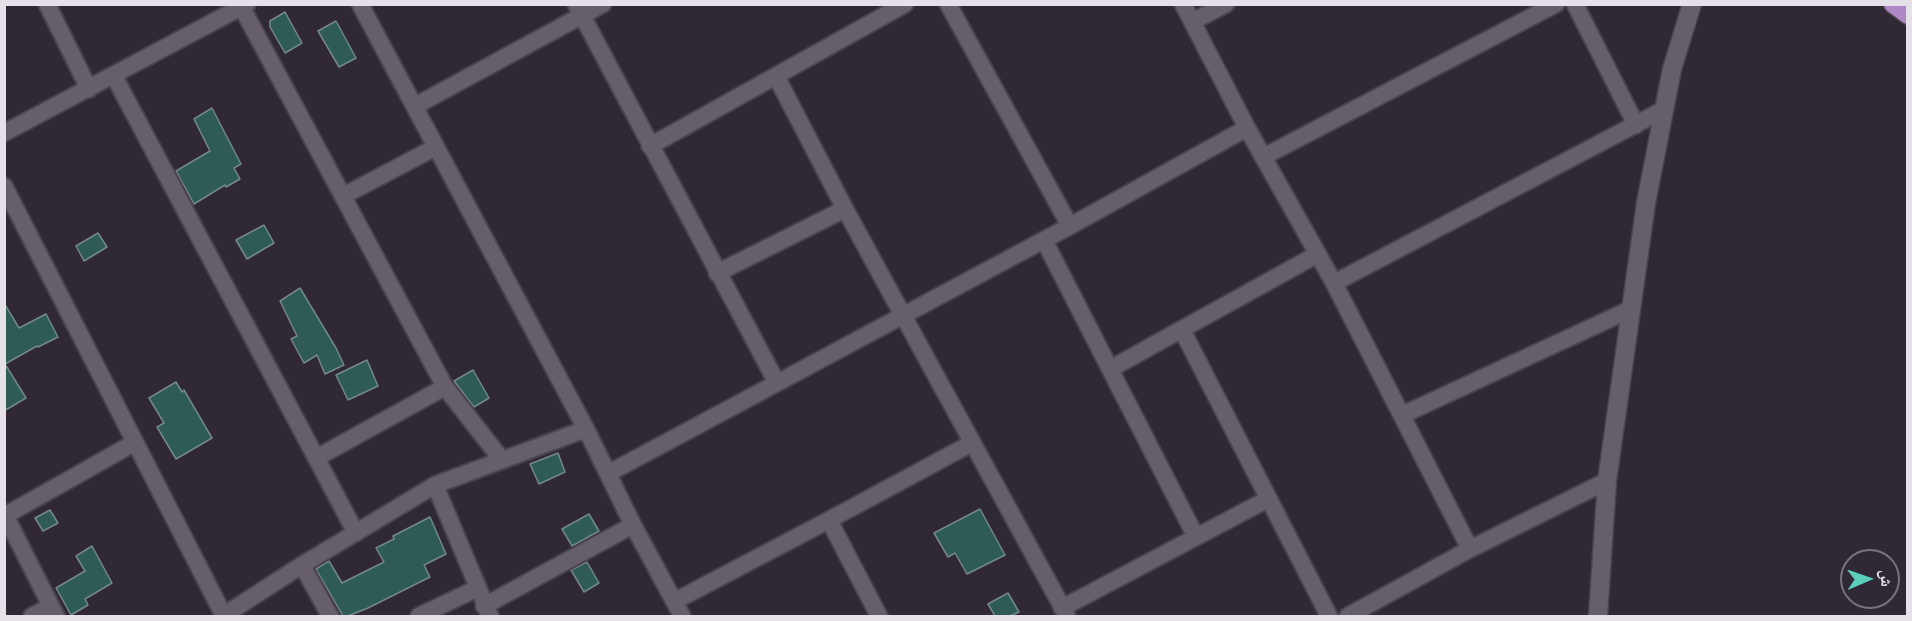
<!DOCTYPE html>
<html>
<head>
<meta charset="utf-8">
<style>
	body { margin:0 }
	#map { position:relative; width:1912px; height:621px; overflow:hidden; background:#302835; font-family:"Roboto Condensed","Noto Naskh Arabic",sans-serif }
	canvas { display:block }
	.frame { position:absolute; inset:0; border:6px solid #e6e1e9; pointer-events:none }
	.north { position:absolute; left:1840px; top:549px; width:60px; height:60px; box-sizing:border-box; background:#302835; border:2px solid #79727d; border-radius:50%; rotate:88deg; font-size:16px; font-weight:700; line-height:24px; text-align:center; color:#e6e1e9 }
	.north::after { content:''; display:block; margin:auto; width:21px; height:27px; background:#5bcebc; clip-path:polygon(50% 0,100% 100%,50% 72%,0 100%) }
</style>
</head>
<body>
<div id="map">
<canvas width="1912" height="621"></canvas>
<div class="frame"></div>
<div class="north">ش</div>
</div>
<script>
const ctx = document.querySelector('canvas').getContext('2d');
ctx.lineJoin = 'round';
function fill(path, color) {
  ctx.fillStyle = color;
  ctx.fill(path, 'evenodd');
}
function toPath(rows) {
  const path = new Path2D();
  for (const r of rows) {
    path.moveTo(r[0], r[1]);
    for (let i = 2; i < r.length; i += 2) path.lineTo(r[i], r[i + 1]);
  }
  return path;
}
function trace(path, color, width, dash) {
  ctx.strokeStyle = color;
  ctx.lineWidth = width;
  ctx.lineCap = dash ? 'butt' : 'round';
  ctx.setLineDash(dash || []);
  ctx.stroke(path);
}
const building = toPath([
	[285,12,302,43,285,53,270,27,270,21,285,12],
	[336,21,356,58,339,67,318,31,336,21],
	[212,108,241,164,234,168,240,179,226,187,225,185,194,204,176,171,210,151,194,119,212,108],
	[264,225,274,243,247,259,236,240,264,225],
	[98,233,107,247,84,261,76,246,98,233],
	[300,288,336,348,344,365,325,374,317,355,304,363,291,339,297,336,280,301,300,288],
	[4,303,19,328,46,314,58,337,38,347,37,346,5,364,26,398,4,411,4,303],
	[367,360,378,386,348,400,336,375,367,360],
	[473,370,489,398,474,407,454,381,473,370],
	[176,382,182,392,184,390,212,438,176,459,157,427,164,423,149,398,176,382],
	[558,453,565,472,539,484,530,464,558,453],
	[980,509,1005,555,967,574,955,553,948,557,934,533,980,509],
	[50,510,58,523,43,531,35,518,50,510],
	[589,514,599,531,572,546,562,529,589,514],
	[430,517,446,554,424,565,430,577,368,608,348,616,343,616,316,569,329,561,342,583,384,562,376,548,394,539,393,536,430,517],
	[92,546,112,583,85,599,88,605,71,615,56,588,85,571,76,556,92,546],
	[587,562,599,583,584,592,571,570,587,562],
	[1008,593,1019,612,1010,616,995,616,988,604,1008,593]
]);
const street = toPath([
	[47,4,89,89],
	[240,4,445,387,502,460],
	[360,4,586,429,633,525,682,616],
	[576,4,777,383],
	[948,4,1070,226],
	[1183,4,1247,128,1334,283,1470,549],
	[1575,4,1636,125],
	[1192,22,1226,4],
	[114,76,356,533],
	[776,76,845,209,1067,616],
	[415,106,603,4],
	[4,133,247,4],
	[650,146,905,4],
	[1263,157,1556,4],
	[4,186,224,616],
	[343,196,436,147],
	[1044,240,1196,537],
	[717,273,845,209],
	[1334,283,1663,110],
	[1182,330,1329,616],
	[1110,369,1318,254],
	[1402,415,1629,310],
	[316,458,445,387],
	[609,473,1070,226,1247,128],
	[435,485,490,616],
	[4,513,56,616],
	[6,515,134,443],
	[829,520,879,616],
	[302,565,330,616],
	[675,601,829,520,972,443],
	[484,606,633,525],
	[1062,608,1268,499],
	[32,616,51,606],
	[223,616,302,565,435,485,586,429],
	[419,616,478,588],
	[1348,616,1470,549,1607,481]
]);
const secondary = toPath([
	[1598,616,1607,481,1646,203,1672,69,1692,4]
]);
const highway = toPath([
	[1893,4,1908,15]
]);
fill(building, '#2e5b54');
trace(building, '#748985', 1.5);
trace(street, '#49434d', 20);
trace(secondary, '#49434d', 21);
trace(highway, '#49434d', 21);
trace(street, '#675e6c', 16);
trace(secondary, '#675e6c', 18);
trace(highway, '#ae87c5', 18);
</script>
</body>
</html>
